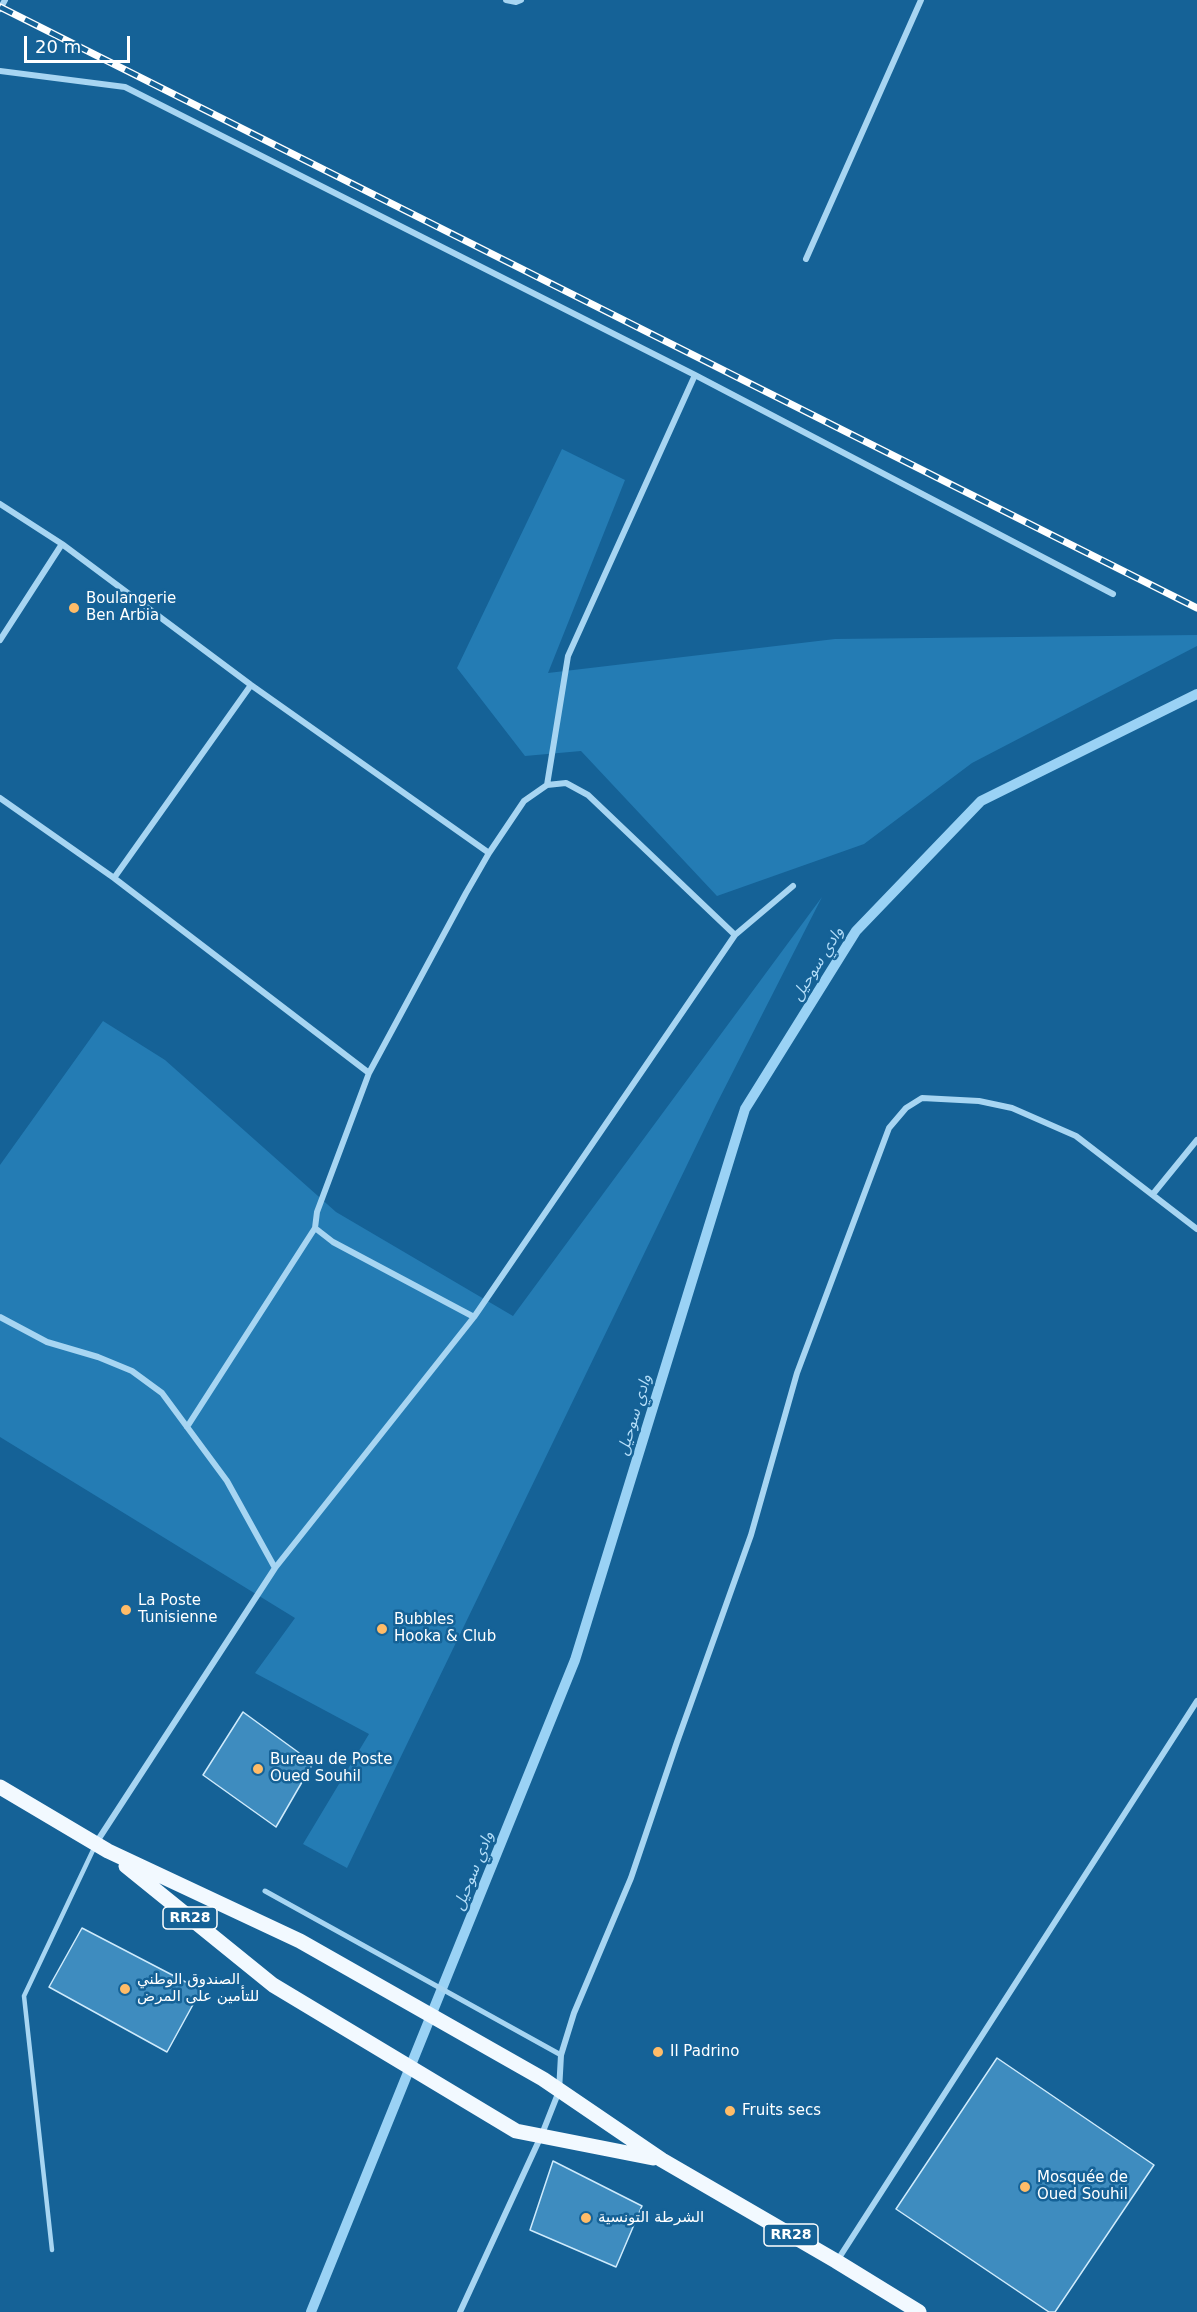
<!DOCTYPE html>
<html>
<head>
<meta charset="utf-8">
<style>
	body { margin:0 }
	#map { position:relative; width:1197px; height:2312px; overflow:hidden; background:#156297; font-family:"DejaVu Sans",sans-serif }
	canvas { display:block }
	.scale { position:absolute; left:24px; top:36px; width:106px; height:27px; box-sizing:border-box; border:3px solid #fff; border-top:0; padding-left:8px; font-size:18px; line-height:21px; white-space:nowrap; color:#fff; -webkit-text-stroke:4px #156297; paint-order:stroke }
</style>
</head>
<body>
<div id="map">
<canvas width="1197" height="2312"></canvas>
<div class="scale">20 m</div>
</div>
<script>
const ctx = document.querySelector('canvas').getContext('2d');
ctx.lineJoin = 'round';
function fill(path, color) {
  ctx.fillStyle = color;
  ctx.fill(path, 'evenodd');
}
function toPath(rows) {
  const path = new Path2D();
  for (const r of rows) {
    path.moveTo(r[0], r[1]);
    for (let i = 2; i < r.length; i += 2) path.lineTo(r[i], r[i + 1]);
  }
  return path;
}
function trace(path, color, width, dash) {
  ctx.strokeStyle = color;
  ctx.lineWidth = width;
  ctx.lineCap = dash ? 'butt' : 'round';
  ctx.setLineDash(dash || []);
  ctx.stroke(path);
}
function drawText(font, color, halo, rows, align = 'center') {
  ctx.font = font + ' "DejaVu Sans","Noto Sans Arabic",sans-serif';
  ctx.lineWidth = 5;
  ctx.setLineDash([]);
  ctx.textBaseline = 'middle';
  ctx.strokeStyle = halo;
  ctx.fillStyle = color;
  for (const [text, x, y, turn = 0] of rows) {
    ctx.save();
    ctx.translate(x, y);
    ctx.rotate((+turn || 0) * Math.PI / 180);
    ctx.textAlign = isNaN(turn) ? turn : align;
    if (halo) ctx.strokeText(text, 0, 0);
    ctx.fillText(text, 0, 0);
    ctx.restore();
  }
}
const green = toPath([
	[562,449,625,480,548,673,835,639,1197,635,1197,646,972,763,864,844,717,896,581,751,525,756,457,668],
	[822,897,716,1105,347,1868,303,1844,369,1734,255,1673,295,1618,0,1437,0,1165,103,1021,165,1060,336,1212,513,1316]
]);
const stream = toPath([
	[311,2312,575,1660,745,1109,856,931,981,801,1197,694]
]);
const building = toPath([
	[243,1712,313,1763,276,1827,203,1775,243,1712],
	[82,1928,201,1990,167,2052,49,1987,82,1928],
	[997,2058,1154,2165,1055,2312,1049,2312,896,2209,997,2058],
	[553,2161,642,2206,616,2267,530,2230,553,2161]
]);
const service = toPath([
	[52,2250,24,1996,95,1846]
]);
const pedestrian = toPath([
	[265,1891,561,2055]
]);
const minor = toPath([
	[506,0,516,2,521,0],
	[0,9,5,0],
	[0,71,125,87,695,375,1113,594],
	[806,259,921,0],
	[0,504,62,544,251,685,489,853],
	[0,640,62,544],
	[547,785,568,656,695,375],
	[0,798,114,878,369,1073],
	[114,878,251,685],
	[1153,1194,1197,1140],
	[0,1317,47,1342,98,1357,132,1371,162,1393,227,1481,275,1568],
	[474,1317,333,1242,315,1228,317,1212,369,1073,466,893,489,853,524,801,547,785,566,783,588,795,735,935],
	[187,1427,315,1228],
	[96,1843,275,1568,474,1317,735,935,793,886],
	[837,2261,1197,1701],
	[460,2312,542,2134,559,2091,561,2055,574,2013,631,1878,677,1742,751,1535,797,1373,889,1128,906,1108,922,1098,979,1101,1012,1108,1076,1136,1197,1229]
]);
const primary = toPath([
	[0,1787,108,1851,300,1941,543,2079,662,2160,836,2261,919,2312],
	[126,1866,273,1985,516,2131,653,2158]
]);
const rail = toPath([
	[0,7,1197,608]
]);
const markers = [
	[74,608,6,"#ffbc68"],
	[126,1610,6,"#ffbc68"],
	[382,1629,6,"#ffbc68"],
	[258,1769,6,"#ffbc68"],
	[125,1989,6,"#ffbc68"],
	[658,2052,6,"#ffbc68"],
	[730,2111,6,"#ffbc68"],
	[1025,2187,6,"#ffbc68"],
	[586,2218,6,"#ffbc68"]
];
const shields = [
	[190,1918,54],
	[791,2235,54]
];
const shieldNames = [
	["RR28",190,1918],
	["RR28",791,2235]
];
const poiNames = [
	["Boulangerie",86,599],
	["Ben Arbia",86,616],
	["La Poste",138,1601],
	["Tunisienne",138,1618],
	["Bubbles",394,1620],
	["Hooka & Club",394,1637],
	["Bureau de Poste",270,1760],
	["Oued Souhil",270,1777],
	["الصندوق الوطني",137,1980],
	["للتأمين على المرض",137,1997],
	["Il Padrino",670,2052],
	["Fruits secs",742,2111],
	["Mosquée de",1037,2178],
	["Oued Souhil",1037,2195],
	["الشرطة التونسية",598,2218]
];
const waterNames = [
	["وادي سوحيل",818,964,-58],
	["وادي سوحيل",635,1415,-73],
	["وادي سوحيل",474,1871,-68]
];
fill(green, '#247cb4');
trace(stream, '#9ad2f5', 10);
fill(building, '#3e8cbf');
trace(building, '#cfebfc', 1.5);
trace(service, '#a7d5f2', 4.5);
trace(pedestrian, '#a7d5f2', 5);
trace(minor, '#a7d5f2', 6);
trace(primary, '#f2f9ff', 15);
trace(rail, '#fff', 7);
trace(rail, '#156297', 4.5, [14]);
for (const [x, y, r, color] of markers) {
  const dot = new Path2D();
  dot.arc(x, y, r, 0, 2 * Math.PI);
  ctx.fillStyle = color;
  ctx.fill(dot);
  trace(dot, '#156297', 2);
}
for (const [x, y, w] of shields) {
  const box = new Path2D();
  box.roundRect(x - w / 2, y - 11, w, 22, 4.5);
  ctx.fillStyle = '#156297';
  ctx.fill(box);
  trace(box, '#fff', 1.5);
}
drawText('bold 14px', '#fff', null, shieldNames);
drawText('15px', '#fff', '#156297', poiNames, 'left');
drawText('italic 16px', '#b4def9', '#156297', waterNames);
</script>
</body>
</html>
